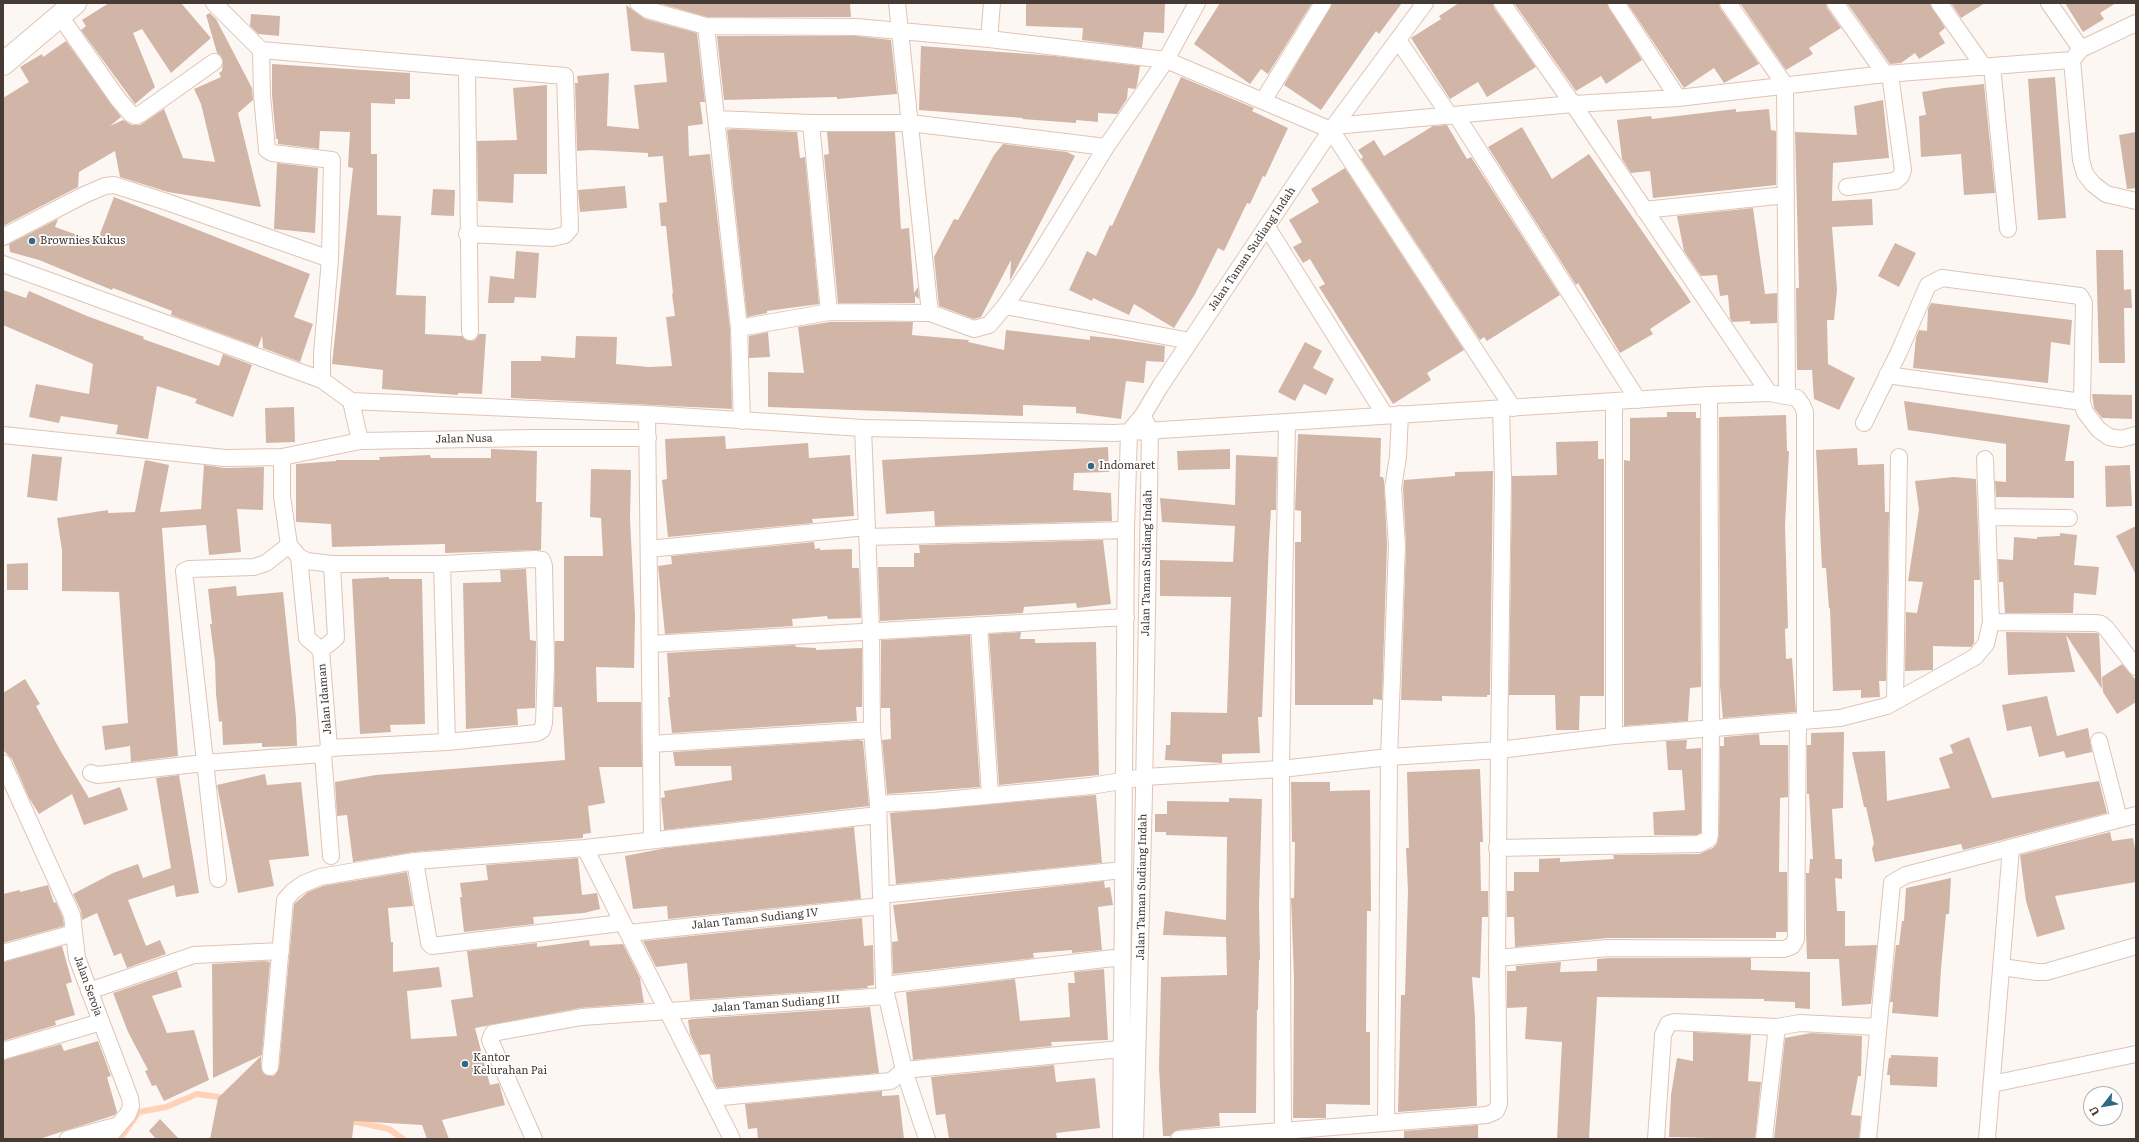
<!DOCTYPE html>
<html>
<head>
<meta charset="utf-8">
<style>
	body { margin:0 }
	#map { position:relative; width:2139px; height:1142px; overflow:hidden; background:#fdf7f4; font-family:Literata,serif }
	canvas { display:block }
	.frame { position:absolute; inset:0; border:4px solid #453a34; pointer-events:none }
	.north { position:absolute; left:2083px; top:1086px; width:40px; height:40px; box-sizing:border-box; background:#fff; border:1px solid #b5b0ae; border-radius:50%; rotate:239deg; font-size:11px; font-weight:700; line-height:16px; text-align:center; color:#453a34 }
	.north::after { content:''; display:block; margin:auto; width:14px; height:18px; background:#316883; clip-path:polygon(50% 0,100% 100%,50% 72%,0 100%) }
</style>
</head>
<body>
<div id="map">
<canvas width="2139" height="1142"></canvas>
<div class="frame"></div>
<div class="north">U</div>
</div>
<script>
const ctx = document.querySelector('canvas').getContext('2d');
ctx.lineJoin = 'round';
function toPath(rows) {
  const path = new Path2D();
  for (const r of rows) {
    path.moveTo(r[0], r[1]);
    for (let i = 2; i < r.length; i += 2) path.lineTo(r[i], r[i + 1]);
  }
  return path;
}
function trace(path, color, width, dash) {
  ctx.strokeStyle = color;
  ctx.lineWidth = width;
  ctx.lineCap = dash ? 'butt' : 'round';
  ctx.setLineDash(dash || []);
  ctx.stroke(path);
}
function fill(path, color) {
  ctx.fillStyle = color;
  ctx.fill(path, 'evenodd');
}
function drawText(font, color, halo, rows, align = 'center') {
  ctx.font = font + ' Literata,serif';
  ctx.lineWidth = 3.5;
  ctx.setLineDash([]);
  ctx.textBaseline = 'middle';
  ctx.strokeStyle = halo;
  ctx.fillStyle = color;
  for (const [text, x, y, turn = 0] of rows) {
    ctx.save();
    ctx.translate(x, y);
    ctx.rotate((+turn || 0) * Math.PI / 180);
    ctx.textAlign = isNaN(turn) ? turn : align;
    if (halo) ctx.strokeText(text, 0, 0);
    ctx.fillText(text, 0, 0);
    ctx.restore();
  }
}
const stream = toPath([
	[347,1120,389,1129,403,1139],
	[120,1139,139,1112,166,1107,197,1094,226,1098]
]);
const building = toPath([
	[109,3,181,3,211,38,171,73,142,29,133,33,155,87,135,104,81,30,86,26,82,20],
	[658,3,850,3,851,17,707,17],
	[1026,3,1165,3,1164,33,1144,32,1142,48,1082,40,1083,28,1026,26],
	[1220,3,1312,3,1268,74,1261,69,1250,84,1194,44],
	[1332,3,1402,3,1379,34,1376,31,1321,110,1284,85],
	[1459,3,1493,3,1494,8,1536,67,1487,97,1478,82,1450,99,1411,38,1441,19,1439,16],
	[1514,3,1607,3,1642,60,1606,84,1601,76,1576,91],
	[1627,3,1719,3,1720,8,1759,64,1724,83,1714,68,1684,88],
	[1740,3,1826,3,1827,8,1841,28,1809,48,1813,54,1786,70],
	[1847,3,1930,3,1945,28,1939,33,1945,43,1919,59,1915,53,1901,63,1890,64],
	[1951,3,1985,3,1961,18],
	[2065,3,2116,3,2100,13,2104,19,2083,32],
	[626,5,645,19,697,33,705,102,700,102,703,124,688,126,689,156,710,154,730,329,732,409,511,398,511,361,541,361,541,356,575,358,576,336,617,337,616,364,649,367,672,366,666,317,675,316,672,294,673,294,666,226,661,226,659,203,667,202,663,156,648,157,648,153,592,150,577,151,575,83,578,83,577,76,609,73,607,126,639,129,634,85,667,82,664,53,631,51],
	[210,13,216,19,252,88,253,100,238,113,261,207,168,192,120,177,115,151,79,172,78,187,3,226,3,98,29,82,20,67,42,54,43,57,66,41,121,117,110,126,123,120,132,125,140,125,164,109,183,158,215,162,201,104,194,89,221,77,219,73,222,71,223,61,221,56,217,53,206,15],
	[251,14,280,16,279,36,258,34,250,26],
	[717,36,856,36,891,40,897,94,837,99,837,97,724,100],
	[921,46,1055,56,1140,66,1137,85,1135,89,1128,88,1127,99,1117,114,1098,113,1098,122,1076,120,1076,123,1022,119,1023,118,919,110],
	[272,64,410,73,410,99,395,99,395,104,371,103,371,154,377,154,377,215,401,216,396,295,426,296,425,334,462,336,470,341,475,340,479,334,486,334,482,394,458,393,458,395,382,389,383,370,332,364,353,168,348,167,350,132,320,131,319,149,278,144,278,139,276,139,272,95],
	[1181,77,1254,108,1252,111,1288,128,1265,177,1263,176,1250,204,1247,203,1224,251,1218,248,1195,294,1174,328,1134,304,1129,315,1093,298,1092,301,1069,290,1087,251,1096,256,1110,225,1112,226],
	[2055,77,2066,218,2038,220,2028,79],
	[1984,84,1995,193,1964,195,1961,154,1921,157,1919,116,1926,115,1922,92,1944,88],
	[547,85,547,174,514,174,513,203,478,201,477,141,517,140,513,88],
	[1883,100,1889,158,1833,163,1832,201,1872,199,1873,225,1832,227,1837,290,1834,320,1827,320,1828,364,1855,378,1839,410,1814,399,1812,370,1797,370,1796,288,1799,288,1795,132,1857,135,1854,106],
	[1736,109,1736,112,1769,109,1771,130,1776,131,1776,185,1653,198,1650,171,1631,173,1622,159,1617,120,1651,116,1652,119],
	[1447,125,1467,159,1471,157,1560,295,1487,341,1484,337,1480,340,1361,159,1363,157,1358,150,1374,140,1384,156,1433,126],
	[1522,127,1552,179,1589,154,1691,302,1650,329,1653,334,1620,353,1578,283,1576,285,1488,147],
	[732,129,797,132,800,158,805,157,819,304,767,311,767,313,747,317,727,130],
	[827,132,895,132,901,229,909,228,914,293,918,287,919,299,915,296,915,303,838,303,824,155,829,154],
	[2136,132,2136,188,2127,189,2119,135],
	[1003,144,1067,152,1075,156,1010,281,1011,260,981,317,974,319,939,306,934,257,954,219,958,220,994,155],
	[277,163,318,168,315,233,274,229],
	[1345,168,1464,350,1427,373,1431,380,1393,404,1319,287,1325,284,1310,259,1303,263,1293,247,1302,242,1289,220,1319,202,1311,189],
	[625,186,627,208,580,212,578,190],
	[433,189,455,190,454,216,431,215],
	[114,197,310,274,294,317,313,324,300,362,263,348,262,336,258,347,171,315,172,311,113,288,112,290,39,260,10,252,9,244,58,219,55,227,97,242],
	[1753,208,1765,294,1777,293,1777,323,1750,324,1750,321,1732,322,1730,318,1728,295,1720,296,1717,275,1701,276,1684,251,1677,216],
	[1895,243,1916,253,1899,287,1878,276],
	[2096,250,2123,250,2124,290,2131,289,2132,308,2124,308,2125,363,2099,363],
	[516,251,539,253,536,298,515,297,514,303,488,303,490,276,514,279],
	[3,290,26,298,29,291,87,316,144,337,143,339,219,366,223,354,252,365,233,417,195,403,197,399,157,386,148,439,116,434,118,425,61,416,59,423,29,417,36,384,89,394,93,364,3,325],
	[1931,303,2072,320,2070,345,2051,342,2048,383,1913,368,1916,337,1919,330,1927,331,1928,309],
	[830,322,913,322,912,335,969,340,968,342,1004,350,1006,330,1090,340,1090,336,1118,339,1165,346,1164,362,1146,361,1144,383,1126,381,1121,419,1076,413,1076,407,1023,405,1023,416,768,407,768,372,804,373,798,327],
	[768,332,770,357,749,358,749,336],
	[1305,342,1322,351,1313,368,1334,379,1326,395,1304,384,1295,401,1278,392],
	[2092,394,2132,395,2132,419,2102,418,2094,408],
	[1904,401,2070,425,2065,461,2074,461,2074,498,1996,497,1995,481,2006,482,2006,444,1908,430],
	[294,407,295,442,266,443,265,408],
	[1667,412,1696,412,1696,418,1700,418,1701,687,1690,688,1688,721,1624,726,1624,460,1630,461,1630,418,1667,417],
	[1786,415,1787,451,1789,451,1785,525,1788,628,1785,629,1786,659,1792,658,1796,712,1723,718,1720,686,1719,417],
	[1298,434,1381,438,1380,477,1383,477,1384,481,1387,545,1382,700,1373,699,1373,705,1295,705,1295,542,1301,542,1301,511,1295,510],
	[725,436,726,449,808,443,809,458,850,455,854,516,812,519,813,523,668,537,662,480,667,479,665,439],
	[1598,441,1598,459,1604,459,1604,696,1580,696,1579,730,1556,730,1555,695,1509,695,1512,476,1557,475,1556,442],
	[1108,447,1109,472,1074,473,1073,490,1111,493,1112,521,935,526,934,511,886,514,882,460],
	[1857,448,1858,465,1884,464,1885,512,1889,512,1886,681,1879,681,1880,697,1861,698,1861,690,1833,691,1830,608,1829,608,1826,568,1822,568,1816,450],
	[491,449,537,451,536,502,542,502,541,550,445,553,445,544,332,547,331,524,296,522,296,464,336,461,336,460,380,460,379,457,430,455,431,458,491,458],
	[1230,449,1230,469,1178,470,1177,451],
	[32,454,62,457,57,501,27,497],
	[1236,455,1277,457,1276,510,1271,510,1269,542,1262,717,1258,717,1260,753,1222,754,1222,763,1165,760,1166,745,1170,745,1171,712,1227,713,1231,597,1160,596,1160,560,1233,562,1235,526,1162,522,1160,498,1235,505],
	[145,460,169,465,160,512,201,509,204,465,225,468,264,467,263,510,237,509,241,552,209,555,206,525,162,528,178,756,131,762,130,746,105,750,102,726,128,723,119,592,62,591,62,550,57,518,108,510,108,513,135,512],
	[2130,465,2132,506,2106,507,2105,466],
	[591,469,631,470,630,519,635,616,634,668,596,667,597,702,641,702,642,767,599,767,605,803,588,806,591,833,583,834,583,838,414,852,353,862,347,815,337,816,335,782,376,775,565,760,562,707,554,707,555,641,564,641,564,556,603,556,601,518,590,517],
	[1493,471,1490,695,1487,695,1487,697,1442,696,1442,701,1401,700,1406,545,1403,488,1404,480,1455,476,1455,472],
	[1954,477,1976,479,1980,580,1974,580,1974,643,1971,647,1933,646,1933,670,1905,671,1906,612,1917,613,1923,582,1908,581,1919,510,1915,481],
	[2136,526,2136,575,2116,536],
	[2060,533,2077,535,2074,565,2099,567,2096,595,2074,593,2073,613,2005,613,2003,582,1999,582,1998,559,2013,560,2014,537,2037,539,2037,537,2060,536],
	[1103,540,1111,604,1077,608,1076,603,1024,607,1023,613,880,621,878,567,914,567,914,553,920,553,919,545],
	[814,542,815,549,820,548,820,550,852,549,852,568,859,568,861,618,828,619,827,616,792,619,793,626,665,634,658,566,672,564,671,556],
	[28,563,28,590,7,590,7,564],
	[526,569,530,640,536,641,535,708,517,709,518,725,466,729,463,583,501,582,500,570],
	[389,577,389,579,422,579,425,724,390,725,391,732,360,734,352,579],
	[236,586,237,596,283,592,296,717,297,746,262,747,262,743,223,745,222,721,219,722,216,694,215,662,210,624,212,624,208,589],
	[1021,632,1020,639,1035,639,1035,643,1096,642,1099,775,999,785,989,634],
	[2006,632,2097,633,2099,634,2102,689,2066,635,2075,672,2008,675],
	[970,635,980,787,887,794,882,740,891,739,890,708,881,708,881,640],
	[795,645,796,647,816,648,816,650,862,648,862,707,856,707,857,721,672,733,668,697,670,697,667,653],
	[2122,664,2136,680,2136,702,2117,714,2103,692,2102,677],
	[25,679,40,704,36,706,60,750,89,798,120,787,128,810,84,825,72,794,39,814,29,798,12,759,3,750,3,693],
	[2047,696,2057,736,2088,728,2092,752,2066,758,2064,751,2039,757,2031,726,2007,731,2002,705],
	[1844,732,1843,808,1832,809,1835,859,1842,859,1842,879,1835,878,1837,911,1845,911,1845,946,1877,945,1871,1004,1842,1006,1839,959,1807,959,1806,932,1806,873,1809,873,1810,859,1813,859,1809,794,1807,794,1807,745,1811,745,1811,733],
	[1759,734,1760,745,1788,745,1788,797,1780,798,1779,872,1787,872,1787,932,1776,932,1776,938,1608,938,1515,947,1514,917,1507,917,1507,891,1514,891,1514,872,1539,872,1539,859,1560,858,1560,862,1614,859,1613,855,1699,854,1713,848,1717,844,1719,834,1720,746,1724,746,1724,737],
	[1969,737,1992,798,2099,781,2107,813,1963,850,1961,844,1875,862,1872,849,1874,843,1866,807,1864,807,1852,752,1885,751,1887,801,1950,788,1939,758,1953,753,1950,745],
	[858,740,863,741,869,806,664,830,661,798,665,797,664,791,732,780,731,766,675,766,673,752],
	[1687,740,1686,749,1701,748,1701,833,1697,835,1654,835,1653,812,1685,810,1682,770,1668,770,1666,741],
	[1480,769,1483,842,1480,842,1481,891,1488,891,1488,917,1482,917,1480,978,1472,977,1475,1018,1477,1106,1398,1112,1401,995,1405,995,1408,891,1406,848,1409,848,1407,772],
	[265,774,267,785,301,782,309,856,269,860,274,886,238,893,217,785],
	[179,775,199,893,176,897,174,885,128,900,146,946,160,940,166,954,127,968,121,953,114,956,97,913,82,920,81,911,73,894,113,873,138,864,143,878,171,868,156,778],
	[1291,782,1330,782,1330,791,1370,790,1371,911,1367,911,1366,1032,1370,1032,1370,1105,1326,1104,1326,1118,1293,1118,1294,978,1291,898,1294,898,1295,842,1292,842],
	[1096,795,1102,863,896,884,890,813],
	[1229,798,1262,799,1259,905,1260,960,1259,960,1258,1010,1257,1010,1256,1113,1219,1113,1220,1126,1178,1130,1170,1136,1163,1136,1159,1068,1161,977,1227,975,1226,937,1163,935,1165,911,1226,920,1227,837,1166,835,1166,832,1155,832,1155,814,1167,814,1167,801,1229,802],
	[854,827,861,899,668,919,667,906,633,909,625,856,666,848],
	[2110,832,2112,841,2133,838,2136,854,2136,882,2055,896,2065,929,2037,937,2026,901,2020,855],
	[578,858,582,895,597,893,600,909,584,913,533,917,534,924,464,932,460,897,462,897,460,883,488,880,486,865],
	[407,872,413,906,388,908,391,942,393,942,393,972,439,967,442,987,407,991,411,1039,457,1036,451,1000,473,997,467,951,537,943,537,947,589,940,590,946,623,944,640,978,644,1003,580,1008,475,1028,490,1085,499,1083,505,1105,442,1120,449,1139,427,1139,422,1125,354,1121,352,1139,210,1139,218,1098,261,1056,261,1067,264,1074,274,1076,279,1068,294,904,308,892,323,886],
	[1951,878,1949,914,1946,914,1941,969,1938,1017,1892,1013,1893,1002,1890,1002,1896,945,1899,945,1902,921,1904,921,1906,888],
	[1104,881,1105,888,1110,887,1113,905,1098,907,1102,950,1072,953,1072,950,1033,953,1034,958,893,974,892,942,898,941,893,905],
	[48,885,54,903,56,902,63,918,64,926,3,943,3,894,20,890,20,892],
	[862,918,864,946,873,945,874,985,867,986,868,988,690,1000,687,963,656,967,643,941],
	[62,946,72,982,66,984,75,1015,55,1021,56,1025,3,1041,3,962],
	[1608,958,1751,958,1751,970,1810,972,1810,1009,1795,1008,1795,1002,1764,1001,1764,999,1597,997,1589,1139,1557,1139,1562,1042,1525,1039,1527,1007,1507,1008,1507,971,1516,971,1516,966,1561,962,1560,972,1597,971,1597,959],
	[265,961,270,962,262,1055,213,1078,212,964],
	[1104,969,1108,1040,1051,1042,1052,1046,913,1060,906,992,1015,979,1020,1021,1070,1017,1068,983,1075,983,1074,972],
	[177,971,182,987,152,996,167,1033,194,1030,209,1080,164,1101,156,1085,152,1086,145,1071,148,1070,128,1032,113,993],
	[870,1007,879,1073,717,1088,713,1080,710,1054,700,1055,690,1034,688,1020,692,1019],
	[1693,1032,1751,1035,1748,1081,1761,1082,1755,1139,1669,1137,1671,1095,1677,1058,1693,1061],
	[1811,1033,1862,1036,1861,1076,1858,1076,1851,1115,1861,1116,1859,1139,1774,1139,1785,1038],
	[98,1041,111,1076,107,1077,117,1112,115,1115,39,1139,3,1139,3,1060,61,1044,64,1051],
	[1891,1055,1938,1057,1937,1087,1890,1085,1890,1075,1887,1075,1889,1058,1891,1058],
	[1054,1065,1056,1082,1095,1078,1100,1128,1056,1133,1057,1139,949,1139,945,1114,936,1115,931,1077],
	[882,1091,882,1096,899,1095,904,1139,758,1139,757,1128,748,1129,745,1104],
	[160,1119,179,1139,156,1139,149,1131],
	[1478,1125,1478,1139,1404,1139,1404,1131]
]);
const minor = toPath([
	[214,3,261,50,565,76,570,229,565,235,552,238,467,234],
	[638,3,648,10,706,26],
	[897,3,930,313,974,329,989,325,1005,306,1035,262,1106,147,1166,60,1197,3],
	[1502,3,1573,104,1769,393],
	[1616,3,1678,98],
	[1728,3,1785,85,1787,395],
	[1835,3,1885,74],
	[1939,3,1984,67],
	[2049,3,2081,49],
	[60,16,118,99,131,114,136,116,142,113,214,62],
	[989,39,992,3],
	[1398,40,1450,116],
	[261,50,262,95,267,150,272,153,332,160,330,259,322,354,322,380],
	[2072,60,2081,160,2085,174,2093,184,2106,194,2136,201],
	[1992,66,2008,229],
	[467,68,470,332],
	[1263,101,1323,3],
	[1456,115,1638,400],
	[717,119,811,123,910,123,1106,147],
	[811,123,829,312],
	[1334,126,1573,104,1678,98,1885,74,2072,60,2081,49,2136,23],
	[1847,187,1895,181,1901,176,1903,170,1890,74],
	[1644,210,1786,195],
	[1267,227,1385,415],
	[3,237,84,195,105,186,114,185,167,202,330,259],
	[3,264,322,380,351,401,647,414,863,428],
	[1005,306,1190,341],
	[739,328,706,26,856,27,989,39,1166,60,1331,130,1513,408],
	[1887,375,2082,402],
	[351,401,360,441],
	[1501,408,1503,478,1499,750,1614,736,1840,718,1887,706,1975,657,1986,644,1991,622,1985,459],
	[647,414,652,840],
	[742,421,739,328,829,312,930,313],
	[1287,422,1709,395,1769,393,1797,398,1802,405,1805,412,1805,721],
	[1864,423,1899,352,1928,285,1942,278,2080,296,2084,303,2082,402,2085,412,2098,429,2109,437,2121,439,2136,435],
	[3,435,225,458,282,457,360,441,531,438,648,438],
	[1987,517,2069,518],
	[868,537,1126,530],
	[649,549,866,527],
	[299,557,307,638,321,650],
	[442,564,447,742],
	[1991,622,2095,623,2101,624,2106,628,2136,667],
	[979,625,990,795],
	[651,644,1126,617],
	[1895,701,1899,457],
	[1614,736,1614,402],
	[2099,741,2119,819],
	[651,744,872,730],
	[329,748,321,650,336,638,332,564],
	[323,754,331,856],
	[3,763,72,915,77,958,130,1098,131,1106,128,1114,107,1139],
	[91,773,97,775,204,763,323,754,329,748,447,742,537,733,542,730,544,723,546,665,544,566,542,560,535,559,442,564,332,564,307,561,299,557,289,545,282,496,282,457],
	[878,804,933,801,1091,786,1144,777,1281,769,1389,757,1499,750,1497,958,1499,1104,1496,1111,1487,1115,1179,1139],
	[585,848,732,1139],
	[1497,848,1699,844,1709,839,1710,834,1711,729,1709,395],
	[415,861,429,943,432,946,621,923],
	[218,879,184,571,189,569,254,567,266,563,289,545],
	[881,895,1123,870],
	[629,933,881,906],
	[3,953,74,933],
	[1497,958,1608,948,1784,949,1792,946,1796,939,1798,722],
	[2002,967,2037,972,2046,972,2136,946],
	[884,985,1122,957],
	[89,991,194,955,281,951],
	[3,1051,101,1022],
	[270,1067,285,900,293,891,303,884,320,877,415,861,585,848,878,815],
	[1992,1084,2136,1054],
	[711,1098,891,1081,904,1070,1121,1049],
	[1386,1122,1389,757,1397,545,1393,488,1398,457,1400,414],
	[68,1139,119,1125],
	[534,1139,490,1040,493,1033,582,1017,886,996],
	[927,1139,904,1070,884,985,878,804,872,730,871,631,863,428,1114,433,1287,422,1281,769,1283,1139],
	[1121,1139,1126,530,1129,432,1143,415,1161,385,1331,130,1425,3],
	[1135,1139,1144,793,1150,431,1145,420],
	[1656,1139,1663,1035,1668,1024,1674,1022,1777,1027],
	[1764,1139,1777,1027,1800,1023,1878,1027],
	[1868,1139,1892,883,1906,875,2136,815],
	[1987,1139,2011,848]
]);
const secondary = toPath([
	[3,64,75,3]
]);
const markers = [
	[32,241,4,"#316883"],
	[1091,466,4,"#316883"],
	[465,1064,4,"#316883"]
];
const poiNames = [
	["Brownies Kukus",40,241],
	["Indomaret",1099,466],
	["Kantor",473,1058],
	["Kelurahan Pai",473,1071]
];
const streetNames = [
	["Jalan Taman Sudiang Indah",1252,249,-56],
	["Jalan Nusa",464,439,-1],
	["Jalan Taman Sudiang Indah",1147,563,-89],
	["Jalan Idaman",325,699,-95],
	["Jalan Taman Sudiang Indah",1142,887,-89],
	["Jalan Taman Sudiang IV",755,919,-6],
	["Jalan Seroja",88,986,70],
	["Jalan Taman Sudiang III",776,1004,-4]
];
trace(stream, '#ffd2b8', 6);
fill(building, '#d1b6a7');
trace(minor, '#dfc4b4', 18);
trace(secondary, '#dfc4b4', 24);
trace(minor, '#fff', 16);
trace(secondary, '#fff', 22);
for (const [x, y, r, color] of markers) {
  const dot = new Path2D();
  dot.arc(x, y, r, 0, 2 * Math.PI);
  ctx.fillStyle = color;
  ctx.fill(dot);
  trace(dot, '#fff', 1.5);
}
drawText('11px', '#453a34', '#fff', poiNames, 'left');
drawText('11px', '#453a34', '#fff', streetNames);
</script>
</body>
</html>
